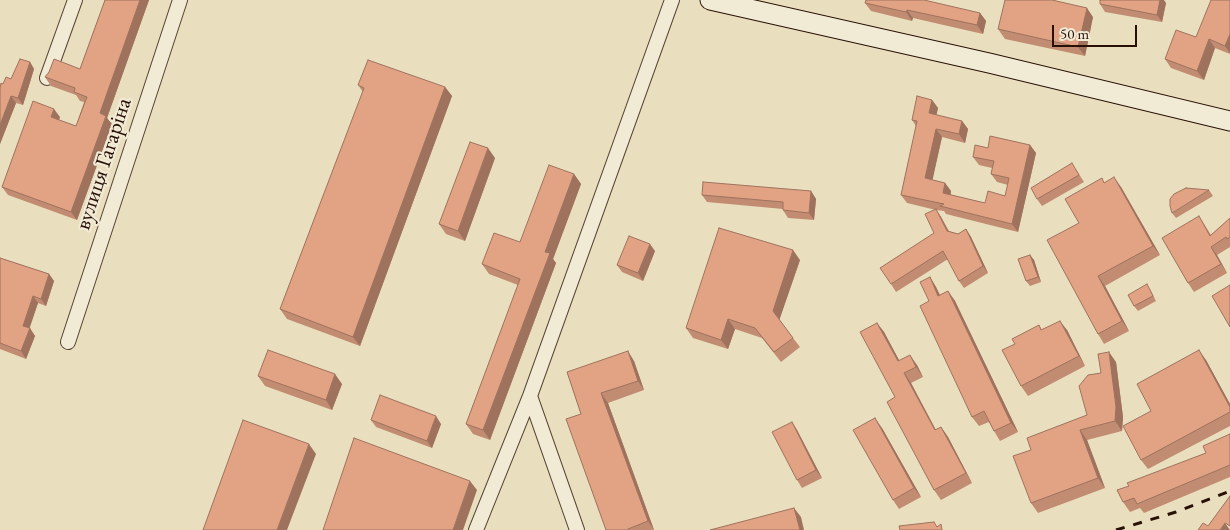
<!DOCTYPE html>
<html>
<head>
<meta charset="utf-8">
<style>
	body { margin:0 }
	#map { position:relative; width:1230px; height:530px; overflow:hidden; background:#e9dfbe; font-family:"EB Garamond",serif }
	canvas { display:block }
	.scale { position:absolute; left:1052px; top:25px; width:85px; height:22px; box-sizing:border-box; border:2px solid #281006; border-top:0; padding-left:6px; font-size:15px; line-height:18px; white-space:nowrap; color:#281006; -webkit-text-stroke:4px #f1ead5; paint-order:stroke }
</style>
</head>
<body>
<div id="map">
<canvas width="1230" height="530"></canvas>
<div class="scale">50 m</div>
</div>
<script>
const ctx = document.querySelector('canvas').getContext('2d');
ctx.lineJoin = 'round';
function toPath(rows) {
  const path = new Path2D();
  for (const r of rows) {
    path.moveTo(r[0], r[1]);
    for (let i = 2; i < r.length; i += 2) path.lineTo(r[i], r[i + 1]);
  }
  return path;
}
function trace(path, color, width, dash) {
  ctx.strokeStyle = color;
  ctx.lineWidth = width;
  ctx.lineCap = dash ? 'butt' : 'round';
  ctx.setLineDash(dash || []);
  ctx.stroke(path);
}
function fill(path, color) {
  ctx.fillStyle = color;
  ctx.fill(path, 'evenodd');
}
function drawText(font, color, halo, rows, align = 'center') {
  ctx.font = font + ' "EB Garamond",serif';
  ctx.lineWidth = 4.5;
  ctx.setLineDash([]);
  ctx.textBaseline = 'middle';
  ctx.strokeStyle = halo;
  ctx.fillStyle = color;
  for (const [text, x, y, turn = 0] of rows) {
    ctx.save();
    ctx.translate(x, y);
    ctx.rotate((+turn || 0) * Math.PI / 180);
    ctx.textAlign = isNaN(turn) ? turn : align;
    if (halo) ctx.strokeText(text, 0, 0);
    ctx.fillText(text, 0, 0);
    ctx.restore();
  }
}
const street = toPath([
	[47,78,75,0],
	[68,342,180,0],
	[530,396,577,530],
	[476,530,530,396,672,0]
]);
const secondary = toPath([
	[710,0,989,63,1230,121]
]);
const rail = toPath([
	[1116,530,1176,512,1230,491]
]);
const wall = toPath([
	[105,0,149,0,107,118,112,124,77,220,8,195,2,187,60,117,59,120,76,126,84,102,80,101,76,95,51,86,45,77,80,69],
	[1230,0,1230,54,1215,48,1204,80,1171,68,1165,59,1196,37],
	[865,3,980,13,986,21,983,34,913,18,912,21,871,11],
	[1166,3,1162,22,1105,12,1100,4],
	[1093,17,1085,56,1005,39,998,29],
	[30,62,34,69,23,105,16,103,0,144,0,88,3,84,11,79],
	[358,85,445,87,452,96,360,346,287,319,280,309,363,92],
	[932,100,938,108,936,115,962,121,968,129,965,143,942,137,932,180,945,183,951,191,951,195,985,203,1005,196,1008,185,997,182,991,174,992,168,979,165,973,157,988,148,1030,145,1036,153,1018,232,946,214,944,211,936,210,941,217,949,231,958,234,966,229,971,237,988,273,964,288,959,281,948,259,896,292,891,284,934,233,936,210,907,203,901,195,916,126,912,120],
	[495,158,465,241,446,234,439,224],
	[1077,171,1084,182,1042,206,1037,199],
	[574,174,581,184,553,259,556,263,490,440,473,434,466,424,518,285,489,274,482,264,520,242],
	[1105,182,1121,187,1160,255,1105,286,1129,331,1104,344,1098,334,1079,223],
	[1209,190,1213,196,1176,218,1172,213],
	[811,191,816,199,814,220,788,218,783,210,783,209,707,202,702,195],
	[1199,216,1211,235,1230,218,1230,247,1217,255,1227,273,1194,292,1188,283],
	[655,251,643,281,622,272,617,265],
	[1030,255,1034,260,1041,282,1030,286,1026,281],
	[0,258,49,274,54,281,46,306,38,303,29,328,35,336,26,359,0,349],
	[800,260,779,320,800,347,781,362,762,338,735,329,728,349,693,338,686,328],
	[930,277,936,287,940,295,948,291,955,301,1018,432,1000,441,994,431,989,422,979,426,972,417,929,301],
	[1150,289,1156,301,1138,311,1134,306],
	[877,323,884,332,899,361,917,365,923,377,911,383,936,430,941,427,948,437,972,483,941,500,934,490,895,397],
	[1039,325,1042,330,1067,330,1085,366,1028,396,1021,386,1015,344],
	[1206,360,1230,404,1230,426,1148,469,1141,460,1151,411],
	[634,361,644,390,608,403,654,530,606,530,581,414,567,372],
	[1116,362,1123,417,1122,431,1087,440,1105,488,1038,513,1031,503,1031,450,1087,415,1101,373],
	[258,376,342,384,332,410,265,386],
	[371,420,441,424,432,448,376,427],
	[792,422,797,430,822,478,802,488,797,480],
	[882,428,921,497,899,509,893,500],
	[1230,434,1230,477,1144,513,1140,508,1130,512,1123,502,1129,486,1206,453]
]);
const shadedWall = toPath([
	[140,0,149,0,107,118,112,124,77,220,71,212,100,113],
	[1159,0,1164,0,1166,3,1162,22,1157,15],
	[1087,8,1093,17,1085,56,1078,47],
	[907,10,913,18,912,21,906,12],
	[980,13,986,21,983,34,977,25],
	[1230,34,1230,53,1225,46],
	[1209,39,1215,48,1204,80,1197,71],
	[30,62,34,69,23,105,18,98],
	[445,87,452,96,360,346,353,337],
	[11,96,16,103,0,144,0,125],
	[932,100,938,108,935,122,929,113],
	[54,109,60,117,57,126,51,117],
	[962,121,968,129,965,143,959,134],
	[936,129,942,137,931,187,925,178],
	[1030,145,1036,153,1018,232,1012,224],
	[488,148,495,158,465,241,458,231],
	[574,174,581,184,553,259,556,263,490,440,483,430,545,252],
	[1114,177,1121,187,1160,255,1153,246],
	[945,183,951,191,949,201,943,193],
	[811,191,816,199,814,220,809,213],
	[936,209,941,217,952,238,947,231],
	[966,229,971,237,988,273,983,266],
	[650,244,655,251,643,281,638,273],
	[1211,247,1217,255,1227,273,1221,264],
	[793,250,800,260,779,321,773,311],
	[1030,255,1034,260,1041,282,1038,277],
	[49,274,54,281,46,306,41,299],
	[1098,276,1105,286,1129,331,1122,321],
	[930,277,936,287,945,306,938,296],
	[948,291,955,301,1018,432,1011,423],
	[33,296,38,303,28,333,23,326],
	[728,319,735,329,728,349,721,340],
	[1060,321,1067,330,1085,366,1079,356],
	[877,323,884,332,905,371,898,361],
	[30,328,35,336,26,359,21,351],
	[1199,350,1206,360,1230,404,1230,407],
	[628,351,634,361,644,390,638,381],
	[1109,352,1116,362,1123,417,1122,431,1115,421],
	[910,355,917,365,923,377,916,367],
	[904,373,911,383,941,440,935,430],
	[335,374,342,384,332,410,326,400],
	[601,393,608,403,654,530,648,521],
	[436,416,441,424,432,448,427,441],
	[875,418,882,428,921,497,914,488],
	[792,422,797,430,822,478,816,470],
	[941,427,948,437,972,483,966,473],
	[1080,430,1087,440,1105,488,1098,478],
	[309,444,316,454,287,530,277,530],
	[470,481,477,490,463,530,453,530],
	[794,508,801,517,804,530,800,530],
	[1225,523,1230,530,1220,530]
]);
const building = toPath([
	[105,0,140,0,100,113,106,116,71,212,2,187,33,101,54,109,51,117,76,126,87,97,74,92,75,88,45,77,49,72,54,59,80,69,105,0],
	[866,0,924,0,980,13,977,25,907,10,906,12,865,3,866,0],
	[1005,0,1052,0,1087,8,1078,47,998,29,1005,0],
	[1100,0,1160,0,1157,15,1100,4,1100,0],
	[1211,0,1230,0,1230,34,1225,46,1209,39,1197,71,1165,59,1176,30,1196,37,1211,0],
	[20,59,30,62,18,98,11,96,0,125,0,88,1,83,3,84,6,77,11,79,20,59],
	[368,60,445,87,353,337,280,309,364,88,358,85,368,60],
	[917,96,932,100,929,113,962,121,959,134,936,129,925,178,945,183,943,193,985,203,988,191,1005,196,1009,178,991,174,994,161,973,157,975,145,988,148,990,136,1030,145,1012,224,940,206,944,204,901,195,917,121,912,120,917,96],
	[470,142,488,148,458,231,439,224,470,142],
	[1072,163,1079,175,1037,199,1031,188,1072,163],
	[549,165,574,174,545,252,550,253,483,430,466,424,520,279,482,264,494,233,520,242,549,165],
	[1114,177,1153,246,1098,276,1122,321,1098,334,1047,240,1079,223,1065,199,1102,178,1104,183,1114,177],
	[703,182,811,191,809,213,783,210,783,202,702,195,703,182],
	[1186,188,1209,190,1172,213,1170,206,1170,199,1174,194,1186,188],
	[936,209,947,231,958,234,966,229,983,266,959,281,943,251,891,284,880,268,934,233,925,214,936,209],
	[1199,216,1210,236,1230,218,1230,237,1227,239,1226,237,1211,247,1221,264,1188,283,1162,238,1199,216],
	[719,228,793,250,773,311,793,338,774,352,755,328,728,319,721,340,686,328,719,228],
	[629,236,650,244,638,273,617,265,629,236],
	[1030,255,1038,277,1026,281,1018,259,1030,255],
	[0,258,49,274,41,299,33,296,23,326,30,328,21,351,0,343,0,258],
	[930,277,938,296,948,291,1011,423,994,431,984,411,972,417,920,306,929,301,920,282,930,277],
	[1147,284,1153,296,1134,306,1128,295,1147,284],
	[1230,285,1230,327,1212,296,1230,285],
	[1060,321,1079,356,1021,386,1002,350,1015,344,1012,339,1039,325,1041,330,1060,321],
	[877,323,898,361,910,355,916,367,904,373,935,430,941,427,966,473,934,490,887,402,895,397,860,332,877,323],
	[268,350,335,374,326,400,258,376,268,350],
	[1199,350,1230,407,1230,412,1141,460,1123,426,1151,411,1137,384,1199,350],
	[628,351,638,381,601,393,648,521,628,529,628,530,606,530,566,419,581,414,567,372,628,351],
	[1109,352,1116,407,1115,421,1080,430,1098,478,1031,503,1013,456,1031,450,1027,438,1087,415,1079,386,1088,375,1101,373,1098,354,1109,352],
	[380,395,436,416,427,441,371,420,380,395],
	[875,418,914,488,893,500,853,430,875,418],
	[243,420,309,444,277,530,203,530,243,420],
	[792,422,816,470,797,480,772,432,792,422],
	[1230,434,1230,465,1137,504,1134,498,1123,502,1117,490,1129,486,1127,483,1206,453,1203,446,1230,434],
	[354,438,470,481,453,530,323,530,354,438],
	[1230,496,1230,526,1225,523,1220,530,1198,530,1203,523,1208,526,1230,496],
	[794,508,800,530,710,530,794,508],
	[934,522,937,527,941,524,942,530,900,530,899,526,934,522]
]);
const streetNames = [
	["вулиця Гагаріна",104,164,-72]
];
trace(street, '#584434', 16);
trace(secondary, '#281006', 21);
trace(street, '#f1ead5', 14);
trace(secondary, '#f1ead5', 19);
trace(rail, '#281006', 3, [9, 9]);
fill(wall, '#c28c72');
fill(shadedWall, '#9e725d');
fill(building, '#e2a385');
trace(building, '#9e725d', 1);
drawText('22px', '#281006', '#f1ead5', streetNames);
</script>
</body>
</html>
